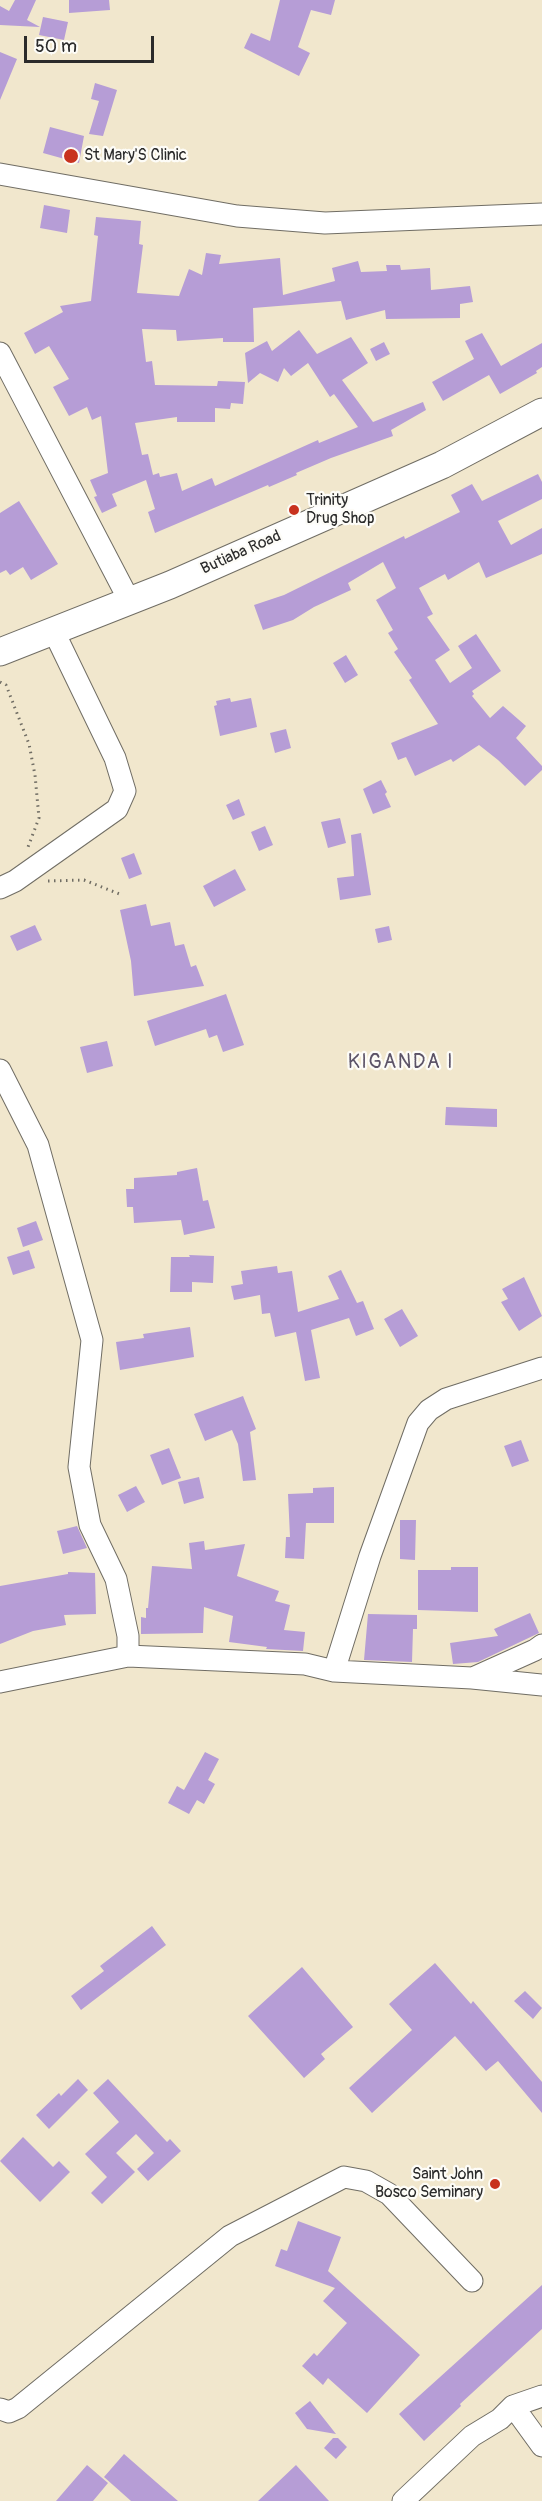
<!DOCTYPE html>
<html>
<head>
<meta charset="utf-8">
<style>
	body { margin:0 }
	#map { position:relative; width:542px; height:2501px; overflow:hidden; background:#f1e7cd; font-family:Pangolin,sans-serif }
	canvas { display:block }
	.scale { position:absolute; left:24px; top:36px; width:130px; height:27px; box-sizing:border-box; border:3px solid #2b2b2b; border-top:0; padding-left:8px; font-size:18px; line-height:21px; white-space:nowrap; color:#2b2b2b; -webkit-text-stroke:4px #fdfcf7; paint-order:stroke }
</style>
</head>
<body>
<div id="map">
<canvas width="542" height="2501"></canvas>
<div class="scale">50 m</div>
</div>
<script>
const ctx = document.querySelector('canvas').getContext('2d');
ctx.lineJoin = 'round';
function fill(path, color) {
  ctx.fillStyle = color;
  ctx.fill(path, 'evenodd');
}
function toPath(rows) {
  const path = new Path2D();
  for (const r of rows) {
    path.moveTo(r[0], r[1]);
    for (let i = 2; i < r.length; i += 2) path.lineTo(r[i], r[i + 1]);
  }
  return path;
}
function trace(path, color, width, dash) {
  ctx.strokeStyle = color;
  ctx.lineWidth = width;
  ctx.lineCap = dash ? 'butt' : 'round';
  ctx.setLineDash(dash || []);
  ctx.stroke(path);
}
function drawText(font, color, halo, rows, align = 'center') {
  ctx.font = font + ' Pangolin,sans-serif';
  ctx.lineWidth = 4.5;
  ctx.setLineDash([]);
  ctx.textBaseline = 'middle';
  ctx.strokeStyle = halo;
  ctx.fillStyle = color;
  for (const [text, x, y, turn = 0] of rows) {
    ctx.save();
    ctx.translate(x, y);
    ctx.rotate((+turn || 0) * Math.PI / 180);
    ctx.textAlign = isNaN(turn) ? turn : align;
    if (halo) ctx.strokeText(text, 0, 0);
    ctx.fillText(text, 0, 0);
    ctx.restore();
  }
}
const building = toPath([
	[15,0,36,0,27,20,40,27,0,25,0,6,9,11],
	[69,0,109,0,110,10,69,13],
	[280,0,335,0,331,15,311,10,298,47,310,53,299,76,244,48,251,33,270,41],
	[43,17,68,22,64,40,39,35],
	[0,52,17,59,0,100],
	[95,83,117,90,103,136,89,134,99,101,91,99],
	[50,127,84,136,79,163,43,153],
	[44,205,70,210,67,233,40,228],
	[96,217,141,221,139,244,143,245,137,293,179,296,189,269,202,275,206,253,221,255,219,264,280,258,283,295,335,281,332,268,358,261,361,272,387,271,386,265,400,265,401,270,430,268,431,290,470,286,473,302,460,304,460,318,386,319,385,310,346,320,341,301,253,308,254,342,223,342,223,338,177,341,176,330,142,329,146,362,152,361,155,385,217,386,218,381,245,382,243,404,231,403,230,409,215,408,215,422,177,422,177,417,135,423,142,455,148,454,153,475,159,473,160,477,177,473,182,491,212,478,215,486,318,440,319,443,358,427,334,394,330,397,308,363,291,376,284,368,278,382,260,373,248,383,245,353,267,341,272,351,299,330,317,354,351,337,368,363,342,380,373,422,423,402,426,410,391,430,393,436,331,458,296,473,297,475,269,487,268,485,155,533,148,512,155,509,146,480,112,494,117,506,102,513,94,497,97,496,90,480,108,473,101,416,92,420,87,407,69,416,53,387,69,379,49,346,35,354,24,333,63,312,60,306,91,301,98,236,94,235],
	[482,333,501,366,542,343,542,367,536,371,537,373,500,394,489,375,443,401,432,382,474,359,465,341],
	[384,342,390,354,376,361,370,349],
	[538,474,542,482,542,499,498,521,511,545,542,528,542,554,486,578,479,562,448,580,445,574,419,588,433,614,427,617,450,650,435,660,450,683,472,668,458,646,476,634,501,671,472,691,474,694,472,696,490,718,503,706,526,726,516,738,542,766,542,770,525,786,498,760,479,745,453,762,451,759,415,776,406,757,398,760,391,743,438,724,409,680,412,678,394,652,398,649,388,633,393,630,376,600,396,588,383,562,348,583,351,590,314,607,293,620,263,630,254,605,284,595,404,536,405,539,460,512,451,495,472,484,482,501],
	[19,501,58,564,31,580,23,567,10,575,6,570,0,573,0,513],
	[346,655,358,675,345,683,333,663],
	[230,698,231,702,251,698,257,727,220,736,214,706,217,705,216,701],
	[286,729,291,748,275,753,270,733],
	[381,780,387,792,385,794,391,807,373,814,363,789],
	[239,799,245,815,233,820,226,805],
	[340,818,346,843,328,848,321,822],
	[265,826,273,845,259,851,251,832],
	[361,833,371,895,340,900,337,878,354,876,351,835],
	[134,853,142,874,129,879,121,858],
	[235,869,246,890,214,907,203,886],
	[146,904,151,926,170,922,175,946,184,944,191,967,196,965,204,986,134,996,131,961,120,910],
	[35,925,42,940,17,951,10,936],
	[389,926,392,940,378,943,375,929],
	[226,994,244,1045,223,1052,217,1035,209,1038,206,1029,155,1046,147,1021],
	[107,1041,113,1066,87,1073,80,1047],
	[446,1107,497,1109,497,1127,445,1125],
	[197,1168,203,1201,208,1200,215,1228,184,1235,181,1220,134,1223,133,1207,127,1207,126,1189,134,1189,134,1178,177,1175,177,1172],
	[36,1221,43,1240,23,1247,17,1228],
	[29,1250,35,1268,13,1275,7,1257],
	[189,1255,214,1256,213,1283,192,1282,192,1292,170,1292,171,1257,190,1257],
	[277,1266,278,1273,292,1271,298,1312,339,1299,328,1276,341,1270,357,1303,363,1301,374,1329,356,1336,349,1318,311,1330,320,1378,305,1381,296,1332,275,1337,270,1313,262,1314,260,1295,234,1300,231,1286,243,1284,241,1271],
	[524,1277,542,1316,519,1331,501,1302,508,1299,502,1289],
	[402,1309,418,1336,400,1347,384,1319],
	[190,1327,194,1357,120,1370,116,1342,144,1338,143,1334],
	[243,1396,256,1429,250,1432,256,1480,243,1481,238,1444,232,1430,205,1441,194,1414],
	[521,1440,529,1461,512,1467,504,1446],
	[169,1448,181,1478,162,1485,150,1455],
	[199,1477,204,1498,184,1504,178,1482],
	[136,1486,145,1502,127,1512,118,1495],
	[334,1487,334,1523,306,1523,304,1559,285,1558,286,1537,290,1537,288,1494,313,1493,313,1488],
	[400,1520,416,1520,415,1560,400,1559],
	[77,1526,87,1548,63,1554,57,1531],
	[204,1541,205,1550,245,1544,237,1576,279,1591,275,1601,290,1605,284,1630,305,1632,303,1651,266,1649,267,1647,229,1642,233,1616,204,1607,203,1633,141,1634,141,1617,146,1618,146,1608,148,1608,152,1566,192,1569,189,1543],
	[451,1567,478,1567,478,1612,418,1610,418,1570,451,1570],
	[68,1572,95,1573,96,1614,64,1615,66,1625,33,1631,0,1644,0,1586,68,1574],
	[530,1613,539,1633,478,1662,453,1664,450,1643,498,1636,494,1629],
	[368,1614,417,1615,417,1629,413,1629,412,1662,364,1660],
	[205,1752,219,1759,208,1780,215,1784,204,1804,197,1800,189,1814,168,1803,177,1786,184,1790],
	[152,1926,166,1945,81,2010,71,1996,104,1971,100,1966],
	[435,1963,471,2004,473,2001,542,2082,542,2113,498,2061,486,2071,455,2036,372,2113,349,2088,412,2030,389,2004],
	[302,1967,353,2027,321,2054,325,2059,304,2078,248,2016],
	[525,1991,542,2008,533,2019,514,2001],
	[78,2079,88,2090,49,2129,36,2115,59,2093,61,2096],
	[108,2079,167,2142,170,2139,181,2151,148,2181,137,2169,154,2153,136,2134,116,2153,135,2172,102,2204,91,2193,107,2177,85,2154,119,2122,93,2093],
	[23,2137,53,2167,59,2161,70,2172,40,2202,0,2161],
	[298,2221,341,2237,328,2271,420,2355,367,2413,328,2378,323,2385,302,2366,314,2353,317,2356,347,2323,323,2301,335,2288,275,2266,281,2249,287,2251],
	[542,2285,542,2329,460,2404,461,2406,424,2441,399,2414],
	[310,2401,336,2434,307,2429,295,2413],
	[333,2438,338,2438,347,2447,336,2459,324,2448],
	[124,2454,156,2482,178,2501,131,2501,104,2477],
	[87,2465,108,2483,93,2501,56,2501],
	[296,2465,329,2501,258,2501]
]);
const path = toPath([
	[0,682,6,685,29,744,35,775,39,818,28,847],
	[48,881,84,880,122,895]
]);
const minor = toPath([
	[0,174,237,216,325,223,542,214],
	[0,353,129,600],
	[0,888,15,881,117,809,125,791,115,758,54,632],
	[0,1070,38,1145,92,1340,79,1467,90,1525,116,1579,128,1636,128,1656],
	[334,1671,370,1556,418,1423,429,1410,446,1399,542,1368],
	[475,1677,535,1650,542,1645],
	[0,1682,128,1656,305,1664,334,1671,472,1678,542,1685],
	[513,2406,542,2446],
	[0,2409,9,2412,18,2408,230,2236,344,2177,366,2181,389,2194,472,2281],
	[403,2501,472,2436,500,2419,513,2406,542,2396]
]);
const major = toPath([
	[0,652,170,585,442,465,542,412]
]);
const markers = [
	[71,156,8,"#c8321e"],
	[294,510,6,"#c8321e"],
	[495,2184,6,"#c8321e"]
];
const poiNames = [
	["St Mary'S Clinic",84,156],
	["Trinity",306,501],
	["Drug Shop",306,519],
	["Saint John",483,2175,"right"],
	["Bosco Seminary",483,2193,"right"]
];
const streetNames = [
	["Butiaba Road",241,553,-24]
];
const quarterNames = [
	["KIGANDA I",401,1063]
];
fill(building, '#b69dd6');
trace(minor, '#706d64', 23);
trace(major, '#706d64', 29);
trace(path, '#706d64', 3, [1.5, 4.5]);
trace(minor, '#fff', 21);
trace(major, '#fff', 27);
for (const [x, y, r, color] of markers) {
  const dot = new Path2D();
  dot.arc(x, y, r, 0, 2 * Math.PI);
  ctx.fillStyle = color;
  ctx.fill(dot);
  trace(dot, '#fdfcf7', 2);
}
drawText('16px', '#2b2b2b', '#fdfcf7', poiNames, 'left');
drawText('16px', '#2b2b2b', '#fdfcf7', streetNames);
ctx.letterSpacing = '1.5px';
drawText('20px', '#5c5367', '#fdfcf7', quarterNames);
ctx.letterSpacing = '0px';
</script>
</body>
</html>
